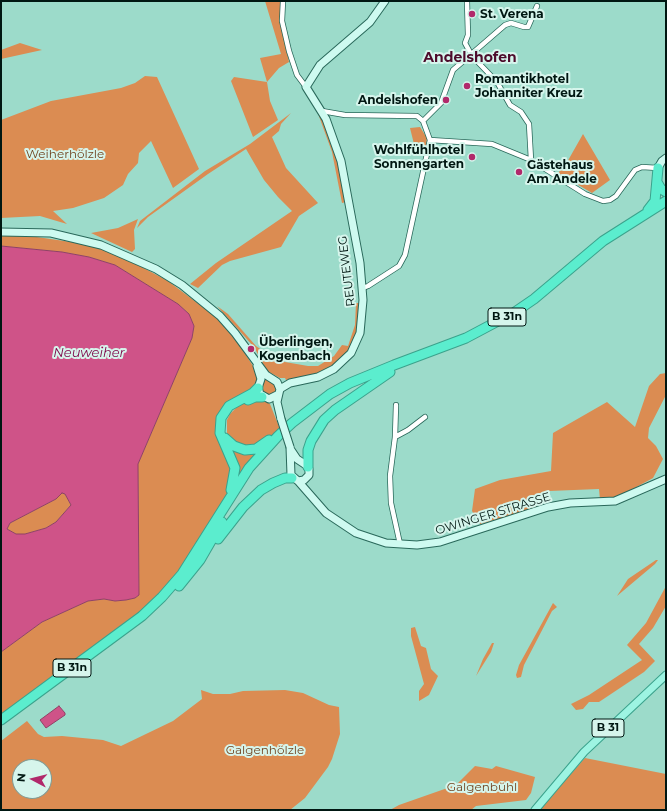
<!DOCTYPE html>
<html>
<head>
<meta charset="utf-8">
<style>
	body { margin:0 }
	#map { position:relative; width:667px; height:811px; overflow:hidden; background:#9cdbca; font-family:Montserrat,sans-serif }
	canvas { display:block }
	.frame { position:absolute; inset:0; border:2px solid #001712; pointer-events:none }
	.north { position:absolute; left:12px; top:759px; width:40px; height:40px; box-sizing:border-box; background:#d6f5ec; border:1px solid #809c95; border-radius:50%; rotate:277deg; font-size:11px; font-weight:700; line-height:16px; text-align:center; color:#001712 }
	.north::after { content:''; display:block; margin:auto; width:14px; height:18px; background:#b1296b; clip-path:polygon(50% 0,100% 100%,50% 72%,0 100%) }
</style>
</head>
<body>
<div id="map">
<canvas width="667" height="811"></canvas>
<div class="frame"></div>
<div class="north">N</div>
</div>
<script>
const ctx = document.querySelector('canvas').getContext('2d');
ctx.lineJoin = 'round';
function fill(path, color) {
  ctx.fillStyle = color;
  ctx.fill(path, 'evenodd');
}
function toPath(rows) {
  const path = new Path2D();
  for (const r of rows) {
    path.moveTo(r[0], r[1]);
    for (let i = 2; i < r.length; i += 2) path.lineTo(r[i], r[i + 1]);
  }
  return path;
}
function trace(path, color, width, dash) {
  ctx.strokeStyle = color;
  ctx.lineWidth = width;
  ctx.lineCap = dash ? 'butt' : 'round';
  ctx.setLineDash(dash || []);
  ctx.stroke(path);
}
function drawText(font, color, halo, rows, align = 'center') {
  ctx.font = font + ' Montserrat,sans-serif';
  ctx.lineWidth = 4;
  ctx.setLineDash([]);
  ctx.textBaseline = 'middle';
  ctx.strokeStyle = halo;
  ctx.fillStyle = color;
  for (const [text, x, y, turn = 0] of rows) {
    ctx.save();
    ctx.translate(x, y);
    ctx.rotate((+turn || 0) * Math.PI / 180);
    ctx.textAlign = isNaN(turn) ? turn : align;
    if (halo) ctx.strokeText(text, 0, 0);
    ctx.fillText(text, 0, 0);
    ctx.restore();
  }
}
const green = toPath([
	[265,1,281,1,281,20,289,62,279,68,267,82,270,101,278,120,253,137,231,81,234,77,267,82,260,58,281,54],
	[20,43,42,50,1,59,1,50],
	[145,76,157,77,199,169,173,188,151,141,139,153,138,163,128,174,123,185,104,198,73,208,53,211,67,224,40,216,1,218,1,120,51,101,121,88,135,83],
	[316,108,324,120,339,162,346,202,342,203,332,152],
	[291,113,281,124,279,131,272,137,286,168,318,203,299,216,281,247,230,261,222,265,198,288,190,284,216,263,292,211,278,197,264,180,246,149,208,174,148,217,137,228,140,221,205,171,250,144],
	[420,127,427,138,425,156,419,156,418,144,414,144,410,128],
	[583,134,610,180,592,193,558,173,566,164],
	[138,219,134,230,135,249,132,252,91,233,118,228],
	[1,235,30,236,92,245,125,258,168,281,216,317,237,341,262,380,267,378,276,380,277,395,240,399,220,423,233,460,230,492,162,596,1,720,1,652,42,622,88,601,104,599,115,601,126,600,135,598,139,595,138,464,192,338,194,326,189,314,178,304,115,265,89,257,62,252,1,246],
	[356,303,362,303,359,328,350,349,340,361,327,371,286,380,285,378,280,378,267,371,254,347,217,306,228,314,256,346,266,353,285,362,308,366,318,366,334,356,342,345,348,346,355,325],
	[666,373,666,395,649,428,648,438,656,446,663,459,653,478,616,498,600,500,599,489,549,491,532,496,537,508,480,524,472,511,475,489,500,480,551,471,553,433,607,402,635,427,649,386,660,374],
	[261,399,270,404,280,429,263,443,245,447,230,439,227,433,227,420,230,414,238,406,251,400],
	[230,446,260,450,238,478,237,464],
	[62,493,65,494,71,505,56,522,46,528,25,534,16,534,7,529,10,523,56,499],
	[656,560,658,560,655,564,617,596,628,579],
	[666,586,666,606,653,628,639,644,655,661,644,672,599,702,589,702,583,709,576,710,571,704,589,695,642,660,627,645,646,623],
	[553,603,557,607,552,611,524,665,521,677,517,678,516,675,519,665],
	[415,627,421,646,426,648,431,669,438,676,429,695,419,701,419,691,424,684,411,636,411,628],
	[492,643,494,643,491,652,476,676,483,659],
	[201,690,213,694,230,694,243,691,285,690,303,693,329,705,339,707,340,734,332,759,328,767,305,798,290,810,1,810,1,741,27,721,38,734,44,737,62,736,103,740,121,746,173,721,202,699],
	[20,767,44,767,44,791,20,791],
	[585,758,666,774,666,810,539,810],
	[475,766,492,769,496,766,535,777,531,793,526,800,476,806,471,810,390,810,399,805,456,785]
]);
const water = toPath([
	[1,246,62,252,89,257,115,265,178,304,189,314,194,326,192,338,138,464,139,595,135,598,126,600,115,601,104,599,88,601,42,622,1,652,1,246],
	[62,493,65,494,71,505,56,522,46,528,25,534,16,534,7,529,10,523,56,499,62,493],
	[59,706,65,713,65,715,46,728,40,720,59,706]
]);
const street = toPath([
	[283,1,282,21,289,51,297,75,306,87],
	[467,1,468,35,465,43,472,56,497,82,510,105,521,112,529,124,531,160],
	[322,111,345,115,417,116,423,121],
	[430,140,423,121,441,103,453,70,505,25,511,23,524,27,528,27,537,6],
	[363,288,368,286,399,266,405,255,430,140,492,144,531,160,585,194,603,201,610,200,616,196,635,170,642,167,658,168],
	[396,405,395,437,390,476,391,503,400,544],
	[395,437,408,430,425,417]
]);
const secondary = toPath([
	[658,168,662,161,666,158],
	[1,232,51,233,101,245,156,269,182,285,220,316,235,333,266,375,277,382,280,389,277,402,281,419],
	[257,366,261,379,258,388,260,394,269,399,277,395],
	[280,389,290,383,318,377,334,369,351,353,360,333,363,300,360,263,341,161,326,119,306,87,320,65,370,22,385,1],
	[290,447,291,475,298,481,304,480,309,475,309,469,306,465,297,459,291,450],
	[298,481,326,513,356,533,386,543,417,545,440,542,548,507,570,503,615,501,666,479]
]);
const primary = toPath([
	[535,810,584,752,666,675]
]);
const highway = toPath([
	[657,182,661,189,666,192],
	[648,210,655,201,658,168],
	[248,400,255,397,262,397],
	[225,438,234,446,245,450,256,449,269,440],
	[308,467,308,450,311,441,324,420,335,410,390,372],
	[231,490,235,468,220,433,221,418,229,406,253,393,258,388],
	[218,539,243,507,261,490,273,483,285,478,292,478],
	[179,586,200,560,222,522],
	[1,720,142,616,162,597,182,574,249,468,278,436,292,423,330,394,350,383,394,365,466,338,515,312,534,299,603,241,666,201]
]);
const secondaryBridge = toPath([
	[281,419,290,447]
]);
const markers = [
	[472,14,4,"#b1296b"],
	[467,86,4,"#b1296b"],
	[446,100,4,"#b1296b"],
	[472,157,4,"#b1296b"],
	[519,172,4,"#b1296b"],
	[251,349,4,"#b1296b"]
];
const shields = [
	[507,317,38],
	[72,668,38],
	[608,728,32]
];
const shieldNames = [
	["B 31n",507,317],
	["B 31n",72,668],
	["B 31",608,728]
];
const poiNames = [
	["St. Verena",480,14],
	["Romantikhotel",475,79],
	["Johanniter Kreuz",475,93],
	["Andelshofen",438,100,"right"],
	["Wohlfühlhotel",464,150,"right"],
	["Sonnengarten",464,164,"right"],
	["Gästehaus",527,165],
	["Am Andele",527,179],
	["Überlingen,",259,342],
	["Kogenbach",259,356]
];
const parkNames = [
	["Weiherhölzle",65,154],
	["Galgenhölzle",265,750],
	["Galgenbühl",482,787]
];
const streetNames = [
	["REUTEWEG",347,271,-97],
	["OWINGER STRASSE",493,514,-17]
];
const waterNames = [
	["Neuweiher",89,353]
];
const quarterNames = [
	["Andelshofen",470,58]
];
fill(green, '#db8c52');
fill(water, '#cf5388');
trace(water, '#914165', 1);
trace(street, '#29685a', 6);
trace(secondary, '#29685a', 9);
trace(primary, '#3ba28c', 9);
trace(highway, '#3ba28c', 11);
trace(street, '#fff', 4.5);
trace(secondary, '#cefaf0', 7);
trace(primary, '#9df4e2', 7);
trace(highway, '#5bedce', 9);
trace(secondaryBridge, '#29685a', 9, []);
trace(secondaryBridge, '#cefaf0', 7);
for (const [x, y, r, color] of markers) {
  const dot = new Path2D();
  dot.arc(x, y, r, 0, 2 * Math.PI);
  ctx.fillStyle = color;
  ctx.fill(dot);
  trace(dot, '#d6f5ec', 1.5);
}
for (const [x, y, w] of shields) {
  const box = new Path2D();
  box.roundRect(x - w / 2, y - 9, w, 18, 3);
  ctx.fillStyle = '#d6f5ec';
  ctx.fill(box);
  trace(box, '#001712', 1);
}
drawText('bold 11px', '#001712', null, shieldNames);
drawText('bold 12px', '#001712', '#d6f5ec', poiNames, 'left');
drawText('12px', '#714522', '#d6f5ec', parkNames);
drawText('12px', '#001712', '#d6f5ec', streetNames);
drawText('italic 13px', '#7d0246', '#d6f5ec', waterNames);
drawText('bold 14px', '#4d0b2b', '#d6f5ec', quarterNames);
</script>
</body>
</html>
